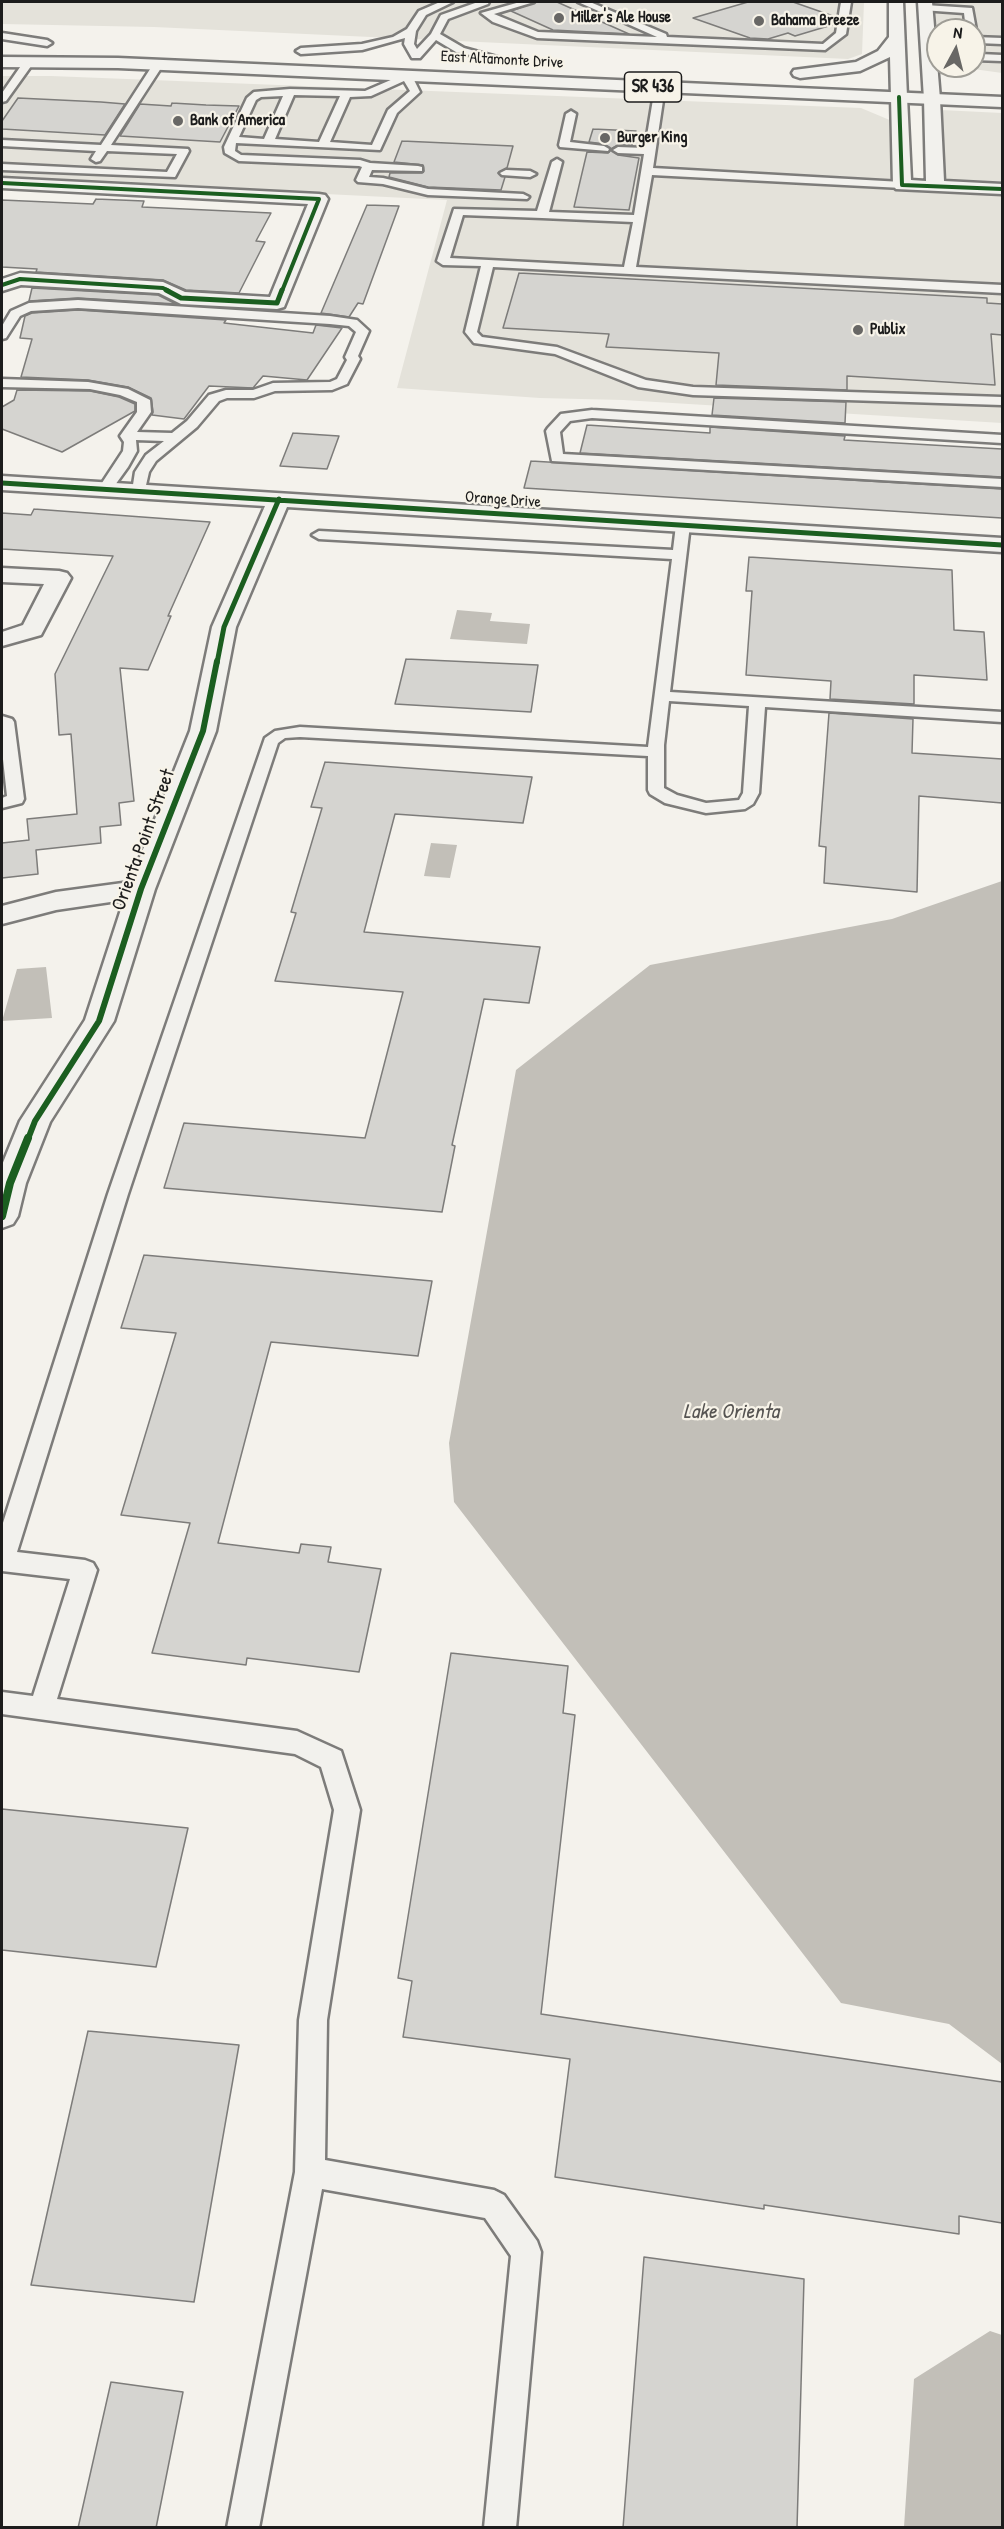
<!DOCTYPE html>
<html>
<head>
<meta charset="utf-8">
<style>
	body { margin:0 }
	#map { position:relative; width:1004px; height:2529px; overflow:hidden; background:#f4f2ec; font-family:"Patrick Hand",sans-serif }
	canvas { display:block }
	.frame { position:absolute; inset:0; border:3px solid #1c1c1c; pointer-events:none }
	.north { position:absolute; left:926px; top:18px; width:60px; height:60px; box-sizing:border-box; background:#f7f3e8; border:2px solid #9f9d96; border-radius:50%; rotate:7deg; font-size:16px; font-weight:700; line-height:24px; text-align:center; color:#1c1c1c }
	.north::after { content:''; display:block; margin:auto; width:21px; height:27px; background:#686765; clip-path:polygon(50% 0,100% 100%,50% 72%,0 100%) }
</style>
</head>
<body>
<div id="map">
<canvas width="1004" height="2529"></canvas>
<div class="frame"></div>
<div class="north">N</div>
</div>
<script>
const ctx = document.querySelector('canvas').getContext('2d');
ctx.lineJoin = 'round';
function fill(path, color) {
  ctx.fillStyle = color;
  ctx.fill(path, 'evenodd');
}
function toPath(rows) {
  const path = new Path2D();
  for (const r of rows) {
    path.moveTo(r[0], r[1]);
    for (let i = 2; i < r.length; i += 2) path.lineTo(r[i], r[i + 1]);
  }
  return path;
}
function trace(path, color, width, dash) {
  ctx.strokeStyle = color;
  ctx.lineWidth = width;
  ctx.lineCap = dash ? 'butt' : 'round';
  ctx.setLineDash(dash || []);
  ctx.stroke(path);
}
function drawText(font, color, halo, rows, align = 'center') {
  ctx.font = font + ' "Patrick Hand",sans-serif';
  ctx.lineWidth = 4.5;
  ctx.setLineDash([]);
  ctx.textBaseline = 'middle';
  ctx.strokeStyle = halo;
  ctx.fillStyle = color;
  for (const [text, x, y, turn = 0] of rows) {
    ctx.save();
    ctx.translate(x, y);
    ctx.rotate((+turn || 0) * Math.PI / 180);
    ctx.textAlign = isNaN(turn) ? turn : align;
    if (halo) ctx.strokeText(text, 0, 0);
    ctx.fillText(text, 0, 0);
    ctx.restore();
  }
}
const built = toPath([
	[2,2,864,2,862,54,848,59,154,27,2,24],
	[935,2,1002,2,1002,73,952,66,974,66,974,30,938,30,938,49],
	[2,76,51,76,861,108,892,121,892,189,1002,194,1002,423,623,400,540,398,397,388,447,200,2,178],
	[941,110,1002,113,1002,185,945,182]
]);
const water = toPath([
	[457,610,492,613,490,621,530,624,527,644,450,639],
	[431,843,457,845,450,878,424,876],
	[1002,881,1002,2064,949,2024,841,2003,454,1502,449,1443,516,1070,650,965,892,919],
	[46,967,52,1018,2,1021,17,969],
	[990,2331,1002,2335,1002,2527,904,2527,914,2379]
]);
const building = toPath([
	[536,2,557,2,629,34,553,30,511,11,536,2],
	[748,2,793,2,836,17,835,24,795,36,788,33,768,39,750,38,693,18,748,2],
	[18,98,101,102,125,104,105,135,2,129,2,121,18,98],
	[172,103,206,105,239,106,220,142,120,136,140,104,171,106,172,103],
	[593,129,636,131,632,145,618,145,611,149,604,144,589,142,593,129],
	[402,141,513,146,507,168,498,173,505,177,501,190,428,187,389,177,390,173,422,173,424,171,423,165,394,162,402,141],
	[611,150,618,155,639,158,629,210,574,207,587,152,608,153,611,150],
	[96,199,144,201,142,207,271,213,256,241,265,242,239,293,186,290,163,280,36,272,37,269,2,267,2,200,93,204,96,199],
	[367,205,399,206,363,304,358,303,349,317,321,313,367,205],
	[519,273,987,298,987,303,1002,304,1002,335,991,334,995,385,847,376,847,390,716,385,719,353,606,347,609,334,503,328,519,273],
	[32,288,158,295,176,304,78,298,29,301,32,288],
	[78,310,226,320,224,323,313,333,316,325,342,328,307,380,263,376,253,388,209,386,184,419,152,415,153,412,151,398,128,387,88,380,21,377,32,339,20,338,25,316,32,313,78,310],
	[17,390,90,391,119,397,135,404,135,411,62,452,2,429,2,407,14,400,17,390],
	[714,398,846,402,845,423,712,415,714,398],
	[587,425,710,433,710,427,845,436,844,440,1002,449,1002,477,580,453,587,425],
	[293,433,339,436,327,469,280,466,293,433],
	[531,461,1002,489,1002,518,524,488,531,461],
	[34,509,210,522,168,616,171,616,148,670,120,668,134,801,119,803,121,825,100,827,101,843,36,850,38,874,2,878,2,843,29,840,27,819,77,814,71,734,59,735,55,674,113,556,2,549,2,513,31,515,34,509],
	[749,557,952,570,954,630,984,632,987,680,914,675,914,704,830,699,831,681,746,675,752,591,746,591,749,557],
	[406,659,538,665,531,712,395,704,406,659],
	[829,713,913,719,912,753,1002,759,1002,803,919,796,917,892,824,883,826,847,819,846,829,713],
	[325,762,532,777,523,823,395,814,364,932,540,947,529,1003,484,999,452,1145,455,1146,442,1212,164,1188,184,1123,365,1138,403,992,275,981,296,913,291,912,322,808,311,807,325,762],
	[144,1255,432,1281,418,1356,271,1342,218,1543,299,1553,301,1544,331,1547,328,1562,381,1569,359,1672,247,1658,246,1665,152,1653,190,1523,121,1515,176,1333,121,1328,144,1255],
	[451,1653,568,1666,563,1713,575,1715,541,2014,1002,2082,1002,2223,959,2216,959,2234,764,2205,764,2209,555,2177,570,2059,403,2037,412,1981,398,1978,451,1653],
	[2,1809,188,1828,156,1967,2,1950,2,1809],
	[88,2031,239,2045,194,2302,31,2285,88,2031],
	[644,2257,804,2279,797,2528,623,2528,644,2257],
	[111,2382,183,2392,156,2528,78,2528,111,2382]
]);
const service = toPath([
	[440,2,453,2,426,15,416,31,414,44,417,49,431,34,441,15,478,2,489,2,488,4,448,19,440,34,464,48,497,57,497,61,456,52,436,40,420,58,412,58,404,44,405,38,362,50,301,54,296,51,301,48,362,44,393,37,407,29,419,11,440,2],
	[520,2,534,2,494,14,538,32,657,37,578,2,590,2,666,34,667,37,823,44,836,33,841,2,851,2,846,34,825,50,537,38,493,22,481,13,520,2],
	[925,5,972,8,976,30,974,32,974,30,966,30,964,13,922,10,922,6,925,5],
	[2,33,47,40,52,43,47,46,2,39,2,33],
	[974,37,1002,38,1002,44,978,43,980,54,1002,55,1002,61,974,60,974,37],
	[25,60,34,62,6,101,2,102,2,93,25,60],
	[158,62,163,65,111,145,188,149,189,151,175,177,2,170,2,164,167,172,177,154,107,151,100,161,96,162,91,159,96,151,2,146,2,140,101,145,154,63,158,62],
	[407,73,412,76,420,92,397,113,380,150,236,143,235,151,241,155,360,160,370,163,418,166,422,167,422,171,372,170,369,177,383,178,428,189,523,194,529,197,527,199,428,195,383,184,358,182,356,180,362,167,359,166,239,161,225,153,224,147,247,98,254,92,290,89,365,91,407,73],
	[404,81,410,91,388,110,372,145,330,142,350,97,371,96,404,81],
	[294,95,340,96,319,142,275,139,294,95],
	[283,96,264,139,239,137,256,100,261,97,283,96],
	[660,84,665,87,653,168,902,182,908,185,902,188,652,175,636,267,1002,285,1002,293,493,267,477,332,482,337,557,347,646,380,693,387,1002,397,1002,405,693,395,638,387,555,354,474,343,465,332,481,266,443,265,437,261,454,209,537,211,552,162,557,159,562,162,549,212,634,215,644,154,618,153,613,150,618,147,645,148,655,87,660,84],
	[463,215,542,218,633,222,624,267,450,258,463,215],
	[571,111,576,114,570,142,604,146,609,149,608,151,560,147,559,145,566,114,571,111],
	[506,170,530,171,536,174,530,177,502,175,500,173,506,170],
	[78,300,330,316,357,320,369,331,358,356,360,359,347,384,332,390,275,391,254,398,227,398,219,401,197,427,156,461,149,472,144,494,139,495,132,491,135,472,146,455,164,441,136,440,137,451,128,467,110,492,105,493,98,489,123,451,124,442,120,436,137,412,137,402,120,395,90,389,2,387,2,379,88,382,128,389,150,400,151,412,137,432,172,433,187,421,209,395,226,390,253,390,273,383,330,382,337,379,347,360,345,357,356,332,349,326,330,324,78,308,31,311,20,316,6,338,2,339,2,326,11,311,29,303,78,300],
	[592,410,1002,435,1002,443,592,418,570,421,560,432,563,454,1002,479,1002,487,552,461,546,431,548,428,561,414,592,410],
	[683,521,690,525,670,692,1002,712,1002,722,765,707,759,793,753,804,745,809,706,813,665,803,650,794,648,790,648,756,300,737,285,738,278,743,128,1194,17,1552,85,1560,93,1563,97,1570,57,1699,297,1731,341,1751,360,1810,327,2020,325,2160,494,2190,504,2195,537,2241,541,2252,516,2528,484,2528,511,2256,485,2218,322,2189,259,2528,227,2528,295,2172,299,2020,334,1810,321,1767,295,1754,2,1714,2,1692,33,1696,70,1579,2,1571,2,1526,108,1194,265,738,275,731,300,727,648,747,672,559,319,539,312,535,319,531,673,550,676,525,683,521],
	[669,701,749,706,743,793,739,800,706,803,677,795,664,788,664,745,669,701],
	[2,716,12,719,14,722,24,799,22,803,2,808,2,798,7,796,2,750,2,716]
]);
const minor = toPath([
	[899,92,907,97,911,180,926,181,924,99,932,94,940,99,944,181,1002,184,1002,194,896,189,893,185,891,97,899,92],
	[2,178,319,194,325,195,328,199,284,307,277,309,181,304,159,293,21,285,2,291,2,279,20,273,163,282,185,292,270,297,308,204,2,188,2,178],
	[2,476,1002,538,1002,552,287,507,236,627,216,731,155,889,114,1021,50,1122,26,1183,18,1216,13,1224,2,1228,2,1165,20,1121,85,1020,124,900,56,910,2,924,2,906,56,892,130,882,190,731,212,627,265,506,2,490,2,476],
	[2,568,59,571,67,573,71,578,41,635,2,646,2,632,23,625,44,584,2,582,2,568]
]);
const secondary = toPath([
	[889,2,903,2,907,97,905,100,893,100,891,97,890,57,860,71,800,78,794,76,792,73,794,70,856,62,878,51,889,37,889,2],
	[918,2,932,2,940,99,932,104,924,99,918,2]
]);
const primary = toPath([
	[2,57,118,58,1002,97,1002,107,118,68,2,67,2,57]
]);
const cyclewayFar3 = toPath([
	[899,97,902,185,1002,189],
	[2,183,319,199,282,291],
	[2,285,20,279,163,288,169,291]
]);
const cyclewayFar2 = toPath([
	[166,290,181,298,277,303,282,290],
	[2,483,1002,545],
	[217,663,224,627,279,499]
]);
const cyclewayFar1 = toPath([
	[28,1139,35,1121,99,1021,141,889,203,731,217,661]
]);
const cycleway = toPath([
	[2,1216,10,1183,28,1138]
]);
const markers = [
	[559,18,6,"#686765"],
	[759,21,6,"#686765"],
	[178,121,6,"#686765"],
	[605,138,6,"#686765"],
	[858,330,6,"#686765"]
];
const farPoinames = [
	["Miller's Ale House",571,18],
	["Bahama Breeze",771,21],
	["Bank of America",190,121],
	["Burger King",617,138],
	["Publix",870,330]
];
const farStreetnames = [
	["East Altamonte Drive",502,60,3],
	["Orange Drive",503,500,4]
];
const shields = [
	[653,87,57]
];
const shieldNames = [
	["SR 436",653,87]
];
const streetNames = [
	["Orienta Point Street",144,840,-70]
];
const waterNames = [
	["Lake Orienta",731,1412]
];
fill(built, '#e4e2da');
fill(water, '#c2bfb8');
fill(building, '#d5d4d0');
trace(building, '#7d7c7a', 1.5);
trace(service, '#7d7c7a', 5);
trace(minor, '#7d7c7a', 5);
trace(secondary, '#7d7c7a', 5);
trace(primary, '#7d7c7a', 5);
fill(service, '#f2f1ed');
fill(minor, '#f2f1ed');
fill(secondary, '#f2f1ed');
fill(primary, '#f2f1ed');
trace(cyclewayFar3, '#1b5e20', 4);
trace(cyclewayFar2, '#1b5e20', 5);
trace(cyclewayFar1, '#1b5e20', 6);
trace(cycleway, '#1b5e20', 8);
for (const [x, y, r, color] of markers) {
  const dot = new Path2D();
  dot.arc(x, y, r, 0, 2 * Math.PI);
  ctx.fillStyle = color;
  ctx.fill(dot);
  trace(dot, '#f7f3e8', 2);
}
drawText('bold 16px', '#1c1c1c', '#f7f3e8', farPoinames, 'left');
drawText('16px', '#1c1c1c', '#f7f3e8', farStreetnames);
for (const [x, y, w] of shields) {
  const box = new Path2D();
  box.roundRect(x - w / 2, y - 15, w, 30, 4.5);
  ctx.fillStyle = '#f7f3e8';
  ctx.fill(box);
  trace(box, '#1c1c1c', 1.5);
}
drawText('bold 18px', '#1c1c1c', null, shieldNames);
drawText('20px', '#1c1c1c', '#f7f3e8', streetNames);
drawText('italic 21px', '#565452', '#f7f3e8', waterNames);
</script>
</body>
</html>
